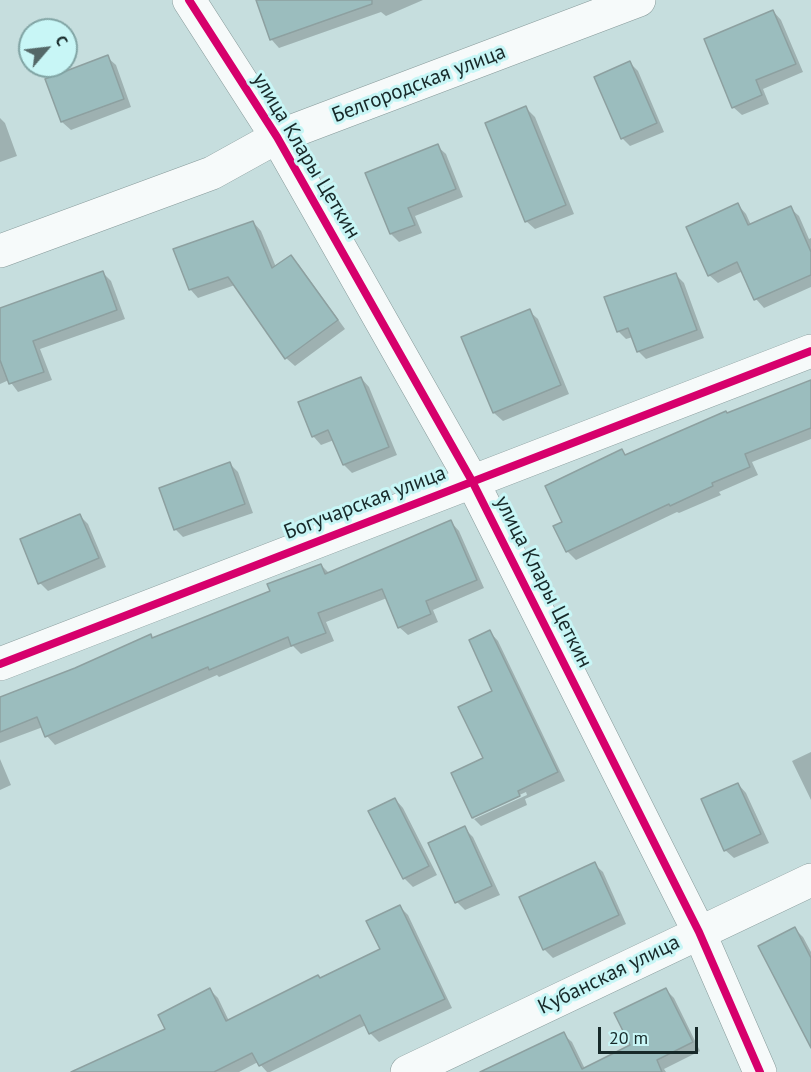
<!DOCTYPE html>
<html>
<head>
<meta charset="utf-8">
<style>
	body { margin:0 }
	#map { position:relative; width:811px; height:1072px; overflow:hidden; background:#c6dede; font-family:"PT Sans",sans-serif }
	canvas { display:block }
	.north { position:absolute; left:18px; top:18px; width:60px; height:60px; box-sizing:border-box; background:#c8f6f6; border:2px solid #81a4a4; border-radius:50%; rotate:62deg; font-size:16px; font-weight:700; line-height:24px; text-align:center; color:#172929 }
	.north::after { content:''; display:block; margin:auto; width:21px; height:27px; background:#546868; clip-path:polygon(50% 0,100% 100%,50% 72%,0 100%) }
	.scale { position:absolute; left:598px; top:1027px; width:100px; height:27px; box-sizing:border-box; border:3px solid #172929; border-top:0; padding-left:8px; font-size:18px; line-height:21px; white-space:nowrap; color:#172929; -webkit-text-stroke:4px #c8f6f6; paint-order:stroke }
</style>
</head>
<body>
<div id="map">
<canvas width="811" height="1072"></canvas>
<div class="north">С</div>
<div class="scale">20 m</div>
</div>
<script>
const ctx = document.querySelector('canvas').getContext('2d');
ctx.lineJoin = 'round';
function fill(path, color) {
  ctx.fillStyle = color;
  ctx.fill(path, 'evenodd');
}
function toPath(rows) {
  const path = new Path2D();
  for (const r of rows) {
    path.moveTo(r[0], r[1]);
    for (let i = 2; i < r.length; i += 2) path.lineTo(r[i], r[i + 1]);
  }
  return path;
}
function trace(path, color, width, dash) {
  ctx.strokeStyle = color;
  ctx.lineWidth = width;
  ctx.lineCap = dash ? 'butt' : 'round';
  ctx.setLineDash(dash || []);
  ctx.stroke(path);
}
function drawText(font, color, halo, rows, align = 'center') {
  ctx.font = font + ' "PT Sans",sans-serif';
  ctx.lineWidth = 6;
  ctx.setLineDash([]);
  ctx.textBaseline = 'middle';
  ctx.strokeStyle = halo;
  ctx.fillStyle = color;
  for (const [text, x, y, turn = 0] of rows) {
    ctx.save();
    ctx.translate(x, y);
    ctx.rotate((+turn || 0) * Math.PI / 180);
    ctx.textAlign = isNaN(turn) ? turn : align;
    if (halo) ctx.strokeText(text, 0, 0);
    ctx.fillText(text, 0, 0);
    ctx.restore();
  }
}
const shadow = toPath([
	[257,0,423,0,386,16,381,12,279,48,271,39],
	[773,11,781,20,803,72,763,89,769,104,742,115,733,107],
	[107,57,116,65,131,107,71,130,62,122,47,79],
	[630,63,638,71,664,132,630,146,622,138],
	[526,108,535,117,574,214,535,229,526,221],
	[0,118,5,123,17,156,0,162],
	[437,146,446,154,463,197,415,216,422,233,399,242,391,234],
	[738,205,746,214,751,225,790,208,799,216,809,239,811,238,811,287,764,308,756,299,743,271,718,283,709,275],
	[253,222,261,231,276,267,290,257,299,265,345,329,295,366,286,358,235,285,198,298,190,289],
	[103,273,111,281,125,319,40,349,52,380,18,392,9,380,0,384,0,310],
	[676,275,684,283,704,338,646,359,638,351,633,337,626,339,618,331],
	[529,311,538,319,569,394,503,421,494,413,463,338],
	[361,378,369,387,397,455,352,473,344,465,334,440,321,445,313,436],
	[811,382,811,439,752,462,758,475,719,492,721,495,679,513,677,512,576,560,567,551,564,522,622,451,627,456],
	[230,464,238,472,253,513,183,537,175,529],
	[80,516,88,524,106,567,48,591,40,583],
	[451,522,459,531,484,588,433,610,438,622,408,635,399,627,387,598,326,622,334,641,301,654,293,646,219,677,217,675,55,745,47,736,43,727,0,743,0,698,76,669,150,636,154,639,272,592,321,565,329,573],
	[490,632,498,641,565,781,525,799,527,805,481,826,473,818,485,759,494,692],
	[526,792,527,795,474,819,474,816],
	[811,752,811,800,792,761],
	[0,759,11,785,0,790],
	[738,784,746,793,769,843,734,858,725,850],
	[395,799,403,808,437,875,413,887,404,878],
	[464,828,473,837,500,895,465,910,457,902],
	[594,864,603,872,626,924,553,958,544,949],
	[400,907,408,915,452,1008,379,1042,371,1034,366,1025,270,1072,267,1072,258,1062,239,1072,88,1072,167,1029,210,990,218,998,229,1021,382,950],
	[794,928,803,937,811,952,811,1035],
	[666,990,674,998,700,1051,664,1069,666,1072,489,1072,563,1034,572,1042,585,1069,632,1046]
]);
const building = toPath([
	[256,0,372,0,372,4,270,40,256,0],
	[773,10,796,64,756,80,762,95,732,108,704,39,773,10],
	[108,55,124,99,61,122,45,79,108,55],
	[630,61,657,123,621,139,594,77,630,61],
	[526,106,566,205,525,222,485,123,526,106],
	[438,144,456,189,408,208,415,225,390,234,365,173,438,144],
	[738,203,748,225,791,206,811,252,811,275,754,300,737,262,708,276,686,227,738,203],
	[253,221,272,268,291,255,338,320,285,359,228,277,189,290,173,249,253,221],
	[103,271,117,310,33,341,44,372,9,384,0,360,0,308,103,271],
	[676,273,697,330,637,352,628,328,617,332,604,297,676,273],
	[530,309,561,385,493,413,461,337,530,309],
	[361,377,389,447,343,465,328,430,312,437,298,402,361,377],
	[811,380,811,428,745,454,750,467,712,483,713,486,670,506,669,504,566,552,553,526,562,522,545,486,622,449,625,455,726,411,727,413,811,380],
	[230,462,245,504,174,530,159,488,230,462],
	[80,514,99,558,38,584,20,539,80,514],
	[451,520,477,580,426,601,431,614,398,628,382,589,318,613,326,633,291,646,288,637,209,670,208,667,45,737,37,717,0,732,0,697,75,668,151,634,152,638,270,591,267,584,321,564,325,574,451,520],
	[490,630,558,772,518,791,520,796,472,818,451,773,483,758,458,707,492,691,469,640,490,630],
	[738,783,761,834,724,851,701,799,738,783],
	[395,798,429,866,403,879,368,811,395,798],
	[465,826,492,886,455,903,428,843,465,826],
	[595,862,619,915,543,950,519,897,595,862],
	[400,905,445,999,369,1034,360,1015,259,1066,252,1053,214,1072,71,1072,165,1029,158,1015,210,988,226,1021,318,975,320,978,380,949,366,921,400,905],
	[795,927,811,958,811,1048,758,946,795,927],
	[666,988,693,1042,657,1060,662,1072,480,1072,564,1032,582,1069,630,1045,614,1013,666,988]
]);
const minor = toPath([
	[189,0,277,137,472,481,699,932,760,1072],
	[0,251,212,173,277,137,639,0],
	[0,664,811,351],
	[407,1072,811,880]
]);
const cycleway = toPath([
	[189,0,277,137,472,481,699,932,760,1072],
	[0,664,811,351]
]);
const streetNames = [
	["Белгородская улица",419,84,-21],
	["улица Клары Цеткин",306,156,59],
	["Богучарская улица",365,503,-21],
	["улица Клары Цеткин",543,582,63],
	["Кубанская улица",609,975,-26]
];
fill(shadow, '#0003');
fill(building, '#9bbdbe');
trace(building, '#8da0a0', 1.5);
trace(minor, '#869999', 34);
trace(minor, '#f6fafa', 33);
trace(cycleway, '#d6006c', 8);
drawText('21px', '#172929', '#c8f6f6', streetNames);
</script>
</body>
</html>
